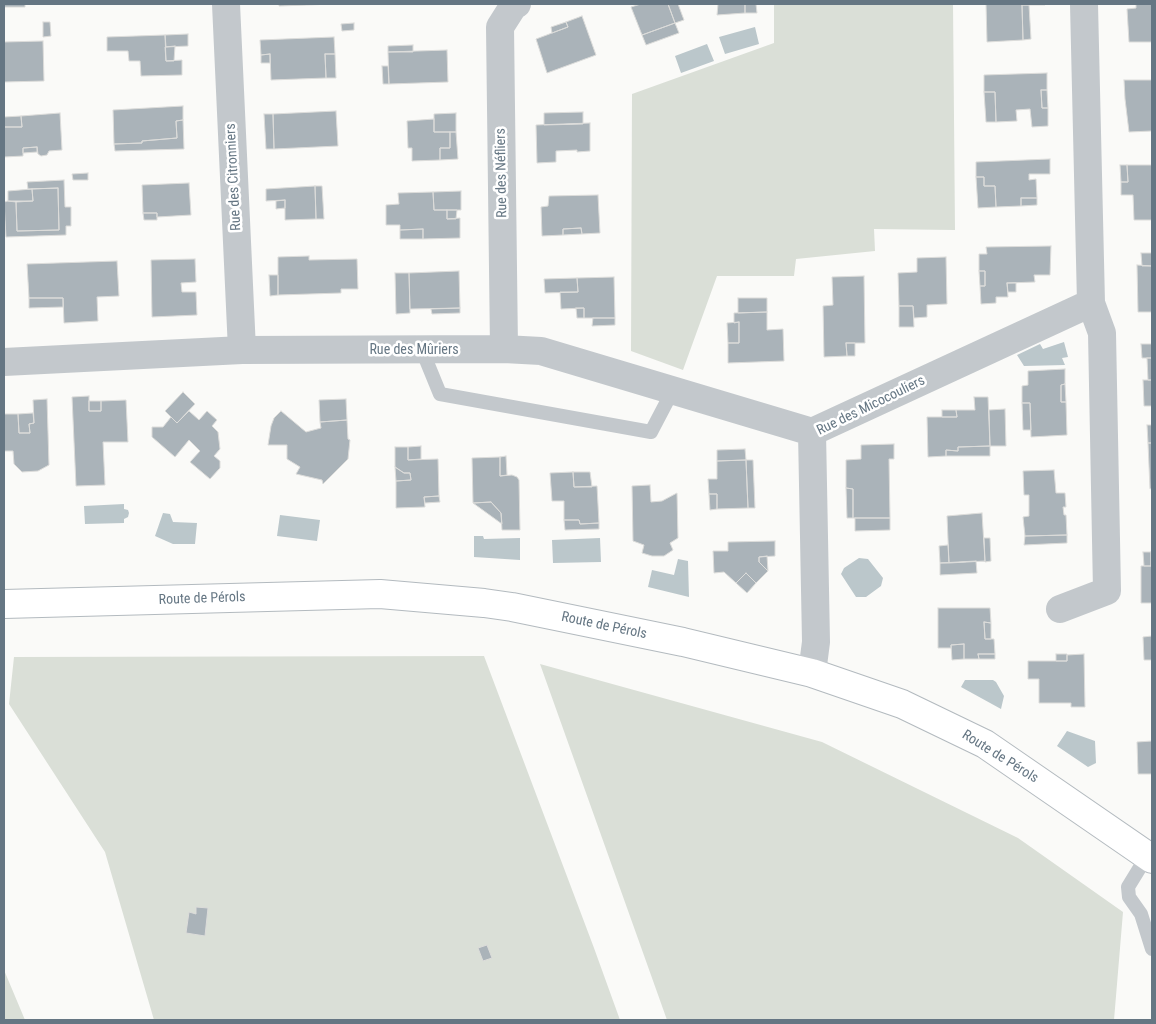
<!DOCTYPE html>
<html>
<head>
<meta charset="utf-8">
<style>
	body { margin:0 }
	#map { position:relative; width:1156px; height:1024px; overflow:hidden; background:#fafaf8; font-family:"Roboto Condensed",sans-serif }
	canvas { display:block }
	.frame { position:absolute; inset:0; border:5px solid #657683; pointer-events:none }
</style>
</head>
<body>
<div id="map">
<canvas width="1156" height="1024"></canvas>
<div class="frame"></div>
</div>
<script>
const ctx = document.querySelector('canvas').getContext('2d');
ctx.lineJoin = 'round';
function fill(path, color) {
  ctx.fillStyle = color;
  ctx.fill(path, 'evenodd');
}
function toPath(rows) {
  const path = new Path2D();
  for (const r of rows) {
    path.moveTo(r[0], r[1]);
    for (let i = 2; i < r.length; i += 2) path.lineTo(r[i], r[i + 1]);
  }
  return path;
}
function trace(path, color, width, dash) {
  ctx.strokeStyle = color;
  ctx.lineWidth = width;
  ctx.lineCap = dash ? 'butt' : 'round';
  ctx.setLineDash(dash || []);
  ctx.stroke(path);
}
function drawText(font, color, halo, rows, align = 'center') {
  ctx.font = font + ' "Roboto Condensed",sans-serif';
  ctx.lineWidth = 5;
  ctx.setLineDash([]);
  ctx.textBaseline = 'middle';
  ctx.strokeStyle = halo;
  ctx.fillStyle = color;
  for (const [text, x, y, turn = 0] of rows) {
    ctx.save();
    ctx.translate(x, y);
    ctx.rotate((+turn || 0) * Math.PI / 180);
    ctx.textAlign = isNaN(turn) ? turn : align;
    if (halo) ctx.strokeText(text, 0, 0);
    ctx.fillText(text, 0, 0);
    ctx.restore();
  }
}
const green = toPath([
	[774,4,953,4,955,230,874,229,875,251,796,259,794,276,717,276,683,370,631,351,632,94,774,43],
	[484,656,594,948,620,1020,154,1020,105,852,9,704,14,657],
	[540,664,822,742,1018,838,1123,912,1114,1020,667,1020],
	[4,970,25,1020,4,1020]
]);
const water = toPath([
	[755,27,759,44,725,54,719,37],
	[707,44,714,61,681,73,675,56],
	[1064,342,1068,357,1062,358,1065,365,1024,366,1017,355,1040,344,1043,349],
	[124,504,124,509,128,510,129,513,128,517,124,519,124,523,85,524,84,506],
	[163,513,170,514,173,522,197,523,195,544,173,544,155,536],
	[280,515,320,520,317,541,277,536],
	[474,536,483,536,484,539,520,538,520,560,474,557],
	[600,538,601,562,553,563,552,540],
	[859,558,868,559,883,578,881,586,866,597,856,597,841,574,844,568],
	[678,559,688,561,689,597,648,587,652,570,674,575],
	[965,680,993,680,996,682,1004,696,1001,709,961,687],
	[1067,731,1095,741,1096,763,1088,767,1057,746]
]);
const building = toPath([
	[4,4,25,4,25,7,4,7,4,4],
	[279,4,334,4,279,6,279,4],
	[641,4,668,4,675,23,642,35,631,7,641,4],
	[668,4,678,4,684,20,675,23,668,4],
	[718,4,745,4,745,13,717,15,718,4],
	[745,4,756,4,757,13,745,13,745,4],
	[986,4,1045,4,1045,5,1022,5,1023,40,987,42,986,4],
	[1136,4,1152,4,1152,42,1129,42,1127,9,1136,8,1136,4],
	[1022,5,1029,5,1031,39,1023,40,1022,5],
	[582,16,596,55,547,73,536,39,568,27,566,22,582,16],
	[43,22,50,22,51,36,43,37,43,22],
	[566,22,568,27,552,33,551,27,566,22],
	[354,23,354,30,342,31,341,24,354,23],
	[675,23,679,33,646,45,642,35,675,23],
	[188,34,188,46,166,47,165,35,188,34],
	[165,35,166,61,182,60,182,75,141,76,140,61,129,61,128,51,107,51,107,37,165,35],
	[334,37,335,54,325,54,326,78,271,80,270,54,261,55,260,40,334,37],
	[43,41,44,81,4,82,4,42,43,41],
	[413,45,413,52,388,52,388,46,413,45],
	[175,46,174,61,166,61,165,47,175,46],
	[447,50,448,82,389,84,388,52,447,50],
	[270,54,270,63,261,63,261,55,270,54],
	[325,54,335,54,336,78,326,78,325,54],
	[382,66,388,66,389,84,383,84,382,66],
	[1047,73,1047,90,1041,90,1042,108,1048,108,1048,126,1032,127,1030,109,1016,110,1017,121,996,122,995,92,984,92,984,75,1047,73],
	[1124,80,1152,80,1152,131,1129,132,1125,99,1124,80],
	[1041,90,1047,90,1048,108,1042,108,1041,90],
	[984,92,995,92,996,122,986,122,984,92],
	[183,106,183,120,176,121,177,138,142,141,142,143,114,144,113,110,183,106],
	[336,111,338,146,274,149,273,114,336,111],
	[583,112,583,124,544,125,544,113,583,112],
	[60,113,62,150,49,151,47,155,41,156,38,154,37,147,23,148,23,156,4,157,4,127,22,127,21,116,60,113],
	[456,113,456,132,434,132,434,114,456,113],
	[264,114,273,114,274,149,266,149,264,114],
	[21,116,22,127,4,127,4,117,21,116],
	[434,119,434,132,450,132,450,148,440,148,440,160,412,161,412,148,408,148,407,121,434,119],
	[183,120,184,149,115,151,114,144,142,143,142,141,177,138,176,121,183,120],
	[590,123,590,151,577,152,577,150,556,151,556,162,537,163,536,125,590,123],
	[450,132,456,132,458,159,440,160,440,148,450,148,450,132],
	[37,147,37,152,23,153,23,148,37,147],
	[1050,159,1050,174,1029,174,1029,180,1036,179,1037,198,1021,198,1021,206,996,207,995,186,984,186,984,177,976,177,976,162,1050,159],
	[1120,165,1127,165,1128,182,1121,182,1120,165],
	[1127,165,1152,165,1152,220,1134,220,1133,195,1121,195,1121,182,1128,182,1127,165],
	[88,173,88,180,73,180,72,174,88,173],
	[976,177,984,177,984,186,995,186,996,207,978,208,976,177],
	[64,180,65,207,71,207,71,226,66,226,66,235,6,237,4,202,8,201,16,202,17,231,59,230,58,188,28,189,27,182,64,180],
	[189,183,191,215,157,217,157,213,143,213,142,185,189,183],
	[315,186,316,219,285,220,285,200,266,201,266,189,315,186],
	[315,186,322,186,324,219,316,219,315,186],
	[58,188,59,230,17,231,16,202,33,201,32,189,58,188],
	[32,189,33,201,8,201,8,191,32,189],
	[461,191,461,210,434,210,433,192,461,191],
	[433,192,434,210,447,210,447,219,460,218,460,238,423,239,423,229,400,230,400,225,386,225,386,205,399,204,398,193,433,192],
	[598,195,600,233,582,234,581,228,563,229,563,235,542,236,541,207,548,206,549,196,598,195],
	[1021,198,1037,198,1037,205,1021,206,1021,198],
	[285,200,285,208,276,209,276,201,285,200],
	[447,210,457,210,456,219,447,219,447,210],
	[143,213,157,213,157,220,144,220,143,213],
	[581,228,582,234,563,235,563,229,581,228],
	[423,229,423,239,400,239,400,230,423,229],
	[1051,246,1050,275,1034,275,1035,282,1007,283,1008,297,996,297,996,303,981,304,980,286,985,286,985,271,979,271,979,254,987,254,986,247,1051,246],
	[1141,253,1152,253,1152,266,1142,266,1141,253],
	[309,256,309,260,357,259,358,289,341,289,341,293,278,295,278,257,309,256],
	[946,257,947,304,927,305,927,317,914,318,913,306,899,306,898,273,917,272,917,258,946,257],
	[195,259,196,282,181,283,182,292,196,292,197,315,152,317,151,260,195,259],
	[117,261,119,296,97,297,98,321,64,323,63,298,29,298,27,264,117,261],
	[1137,265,1152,266,1152,312,1138,312,1137,265],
	[459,271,460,308,410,309,409,273,459,271],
	[979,271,985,271,985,286,980,286,979,271],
	[395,273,409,273,410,313,396,314,395,273],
	[269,275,278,275,278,295,270,296,269,275],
	[864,276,865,343,846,343,847,356,824,357,823,306,833,305,832,277,864,276],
	[614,277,615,318,584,318,584,308,561,309,560,292,578,292,577,278,614,277],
	[577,278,578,292,545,293,544,279,577,278],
	[1007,283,1016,283,1016,292,1008,292,1007,283],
	[29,298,63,298,63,307,29,308,29,298],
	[738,298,767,298,767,312,738,313,738,298],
	[899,306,913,306,914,327,899,327,899,306],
	[460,308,460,313,432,314,431,309,460,308],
	[576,308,584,308,584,318,577,318,576,308],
	[767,312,767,330,783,329,784,361,728,363,728,343,739,343,739,322,734,323,734,313,767,312],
	[593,318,615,318,615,325,592,326,593,318],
	[739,322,739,343,728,343,727,323,739,322],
	[846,343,855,343,855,356,847,356,846,343],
	[1141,344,1152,344,1152,358,1142,358,1141,344],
	[1147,358,1152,358,1152,380,1148,380,1147,358],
	[1065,369,1065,384,1061,385,1061,402,1066,402,1067,435,1031,437,1030,403,1022,403,1022,386,1028,385,1028,371,1065,369],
	[1143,380,1152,380,1152,406,1144,406,1143,380],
	[1065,384,1066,402,1061,402,1061,385,1065,384],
	[183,392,195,404,177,423,165,411,183,392],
	[89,396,89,411,101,411,101,401,126,400,128,442,103,442,105,485,76,486,72,397,89,396],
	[974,397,988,397,990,446,958,447,958,451,946,450,946,456,928,457,927,417,957,417,956,410,975,410,974,397],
	[47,399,49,465,38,471,22,472,14,464,13,451,4,451,4,414,18,414,19,433,30,433,29,424,34,423,33,400,47,399],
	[346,399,347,420,320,422,319,400,346,399],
	[89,401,101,401,101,411,89,411,89,401],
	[1022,403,1030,403,1031,430,1023,430,1022,403],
	[1005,409,1006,446,990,446,989,410,1005,409],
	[942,410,956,410,957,417,942,417,942,410],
	[189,411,199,420,207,411,217,420,212,426,218,432,220,449,214,456,220,461,220,468,210,479,190,462,200,451,189,440,175,457,152,437,152,427,163,427,171,417,177,423,189,411],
	[281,411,306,432,321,428,320,422,347,420,348,439,350,440,348,459,323,484,322,480,296,474,300,467,287,459,287,445,268,445,271,426,274,418,281,411],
	[33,413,34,423,29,424,30,433,19,433,18,414,33,413],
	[1147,425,1152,425,1152,443,1148,443,1147,425],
	[1148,443,1152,443,1152,488,1150,489,1148,443],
	[894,444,894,459,889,459,890,518,853,518,853,489,846,488,846,460,861,459,861,445,894,444],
	[421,446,421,459,408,460,408,447,421,446],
	[990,446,990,456,946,456,946,450,958,451,958,447,990,446],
	[395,447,408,447,408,460,438,459,439,496,424,497,425,507,396,508,396,481,411,480,410,473,404,473,395,467,395,447],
	[745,449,746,460,717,461,717,450,745,449],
	[506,456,507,475,500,476,500,457,506,456],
	[500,457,500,476,512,475,517,477,519,480,520,530,502,530,501,513,491,502,473,503,472,458,500,457],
	[746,460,753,460,755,508,748,508,746,460],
	[746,460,748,508,717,509,717,494,709,494,708,479,717,479,717,461,746,460],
	[395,467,404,473,410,473,411,480,396,481,395,467],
	[1054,470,1056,493,1065,493,1066,507,1063,507,1064,515,1066,515,1067,535,1025,536,1023,517,1029,516,1029,495,1024,495,1023,471,1054,470],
	[573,472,590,472,592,487,574,487,573,472],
	[573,472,574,487,597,486,599,523,580,524,579,520,564,520,564,501,552,501,550,473,573,472],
	[650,485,651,502,662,501,677,493,678,538,670,543,673,550,664,556,652,556,642,553,644,545,633,541,632,486,650,485],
	[846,488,853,489,853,518,847,518,846,488],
	[709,494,717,494,717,509,710,510,709,494],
	[439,496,440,502,425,503,424,497,439,496],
	[491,502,501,513,502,524,473,503,491,502],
	[982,513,985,561,949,563,947,516,982,513],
	[855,518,890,518,890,530,855,531,855,518],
	[564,520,579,520,580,524,599,523,599,529,565,530,564,520],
	[1067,535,1067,543,1024,545,1025,536,1067,535],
	[984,538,990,538,991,561,985,562,984,538],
	[775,541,775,556,759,557,759,562,768,571,756,583,746,573,736,583,724,572,714,573,713,551,728,551,728,542,775,541],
	[948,545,949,563,940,563,939,546,948,545],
	[1143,552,1151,552,1151,566,1144,566,1143,552],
	[1151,552,1152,552,1152,603,1141,603,1141,566,1151,566,1151,552],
	[767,556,768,571,759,562,759,557,767,556],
	[976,561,977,573,940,575,940,563,976,561],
	[746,573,756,583,747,593,736,583,746,573],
	[938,608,990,608,991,623,984,622,985,639,994,639,995,654,978,654,979,659,964,659,964,644,951,645,951,648,938,648,938,608],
	[984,622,991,623,991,639,985,639,984,622],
	[1152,636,1152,660,1144,660,1143,637,1152,636],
	[964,644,964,659,952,660,951,645,964,644],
	[978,654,995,654,995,659,979,659,978,654],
	[1056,654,1067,654,1067,661,1056,661,1056,654],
	[1084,654,1085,707,1071,707,1071,703,1039,703,1039,679,1028,679,1028,661,1067,661,1067,655,1084,654],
	[1152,741,1152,774,1138,774,1137,742,1152,741],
	[196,907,208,908,205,936,186,933,189,912,196,914,196,907],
	[487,945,492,958,483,961,478,948,487,945]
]);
const lane = toPath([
	[422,350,440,394,651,432,673,390],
	[1147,856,1128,887,1129,897,1141,914,1152,949]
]);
const street = toPath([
	[226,4,242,350],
	[504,349,500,27,514,5,517,4],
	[4,362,242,350,504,349,541,351,812,432],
	[1060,609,1107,591,1102,333,1091,303],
	[812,673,816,642,812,432,1091,303,1084,4]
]);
const secondary = toPath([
	[4,604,380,594,484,603,512,607,683,642,812,673,902,704,985,744,1152,859]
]);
const streetNames = [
	["Rue des Néfliers",502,173,-91],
	["Rue des Citronniers",234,177,-93],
	["Rue des Mûriers",414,350],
	["Rue des Micocouliers",871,406,-26],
	["Route de Pérols",202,599,-2],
	["Route de Pérols",604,626,12],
	["Route de Pérols",1000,757,32]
];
fill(green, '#dadfd7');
fill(water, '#bbc7cb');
fill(building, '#aab3b9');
trace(building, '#dcdcda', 1);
trace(secondary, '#b3babf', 30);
trace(lane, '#c3c8cc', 14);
trace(street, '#c3c8cc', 28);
trace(secondary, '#fff', 28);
drawText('14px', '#657683', '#fff', streetNames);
</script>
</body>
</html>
